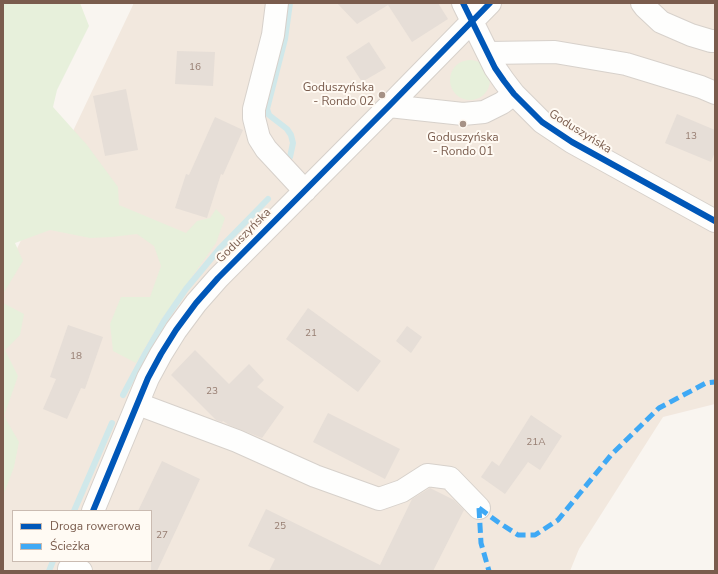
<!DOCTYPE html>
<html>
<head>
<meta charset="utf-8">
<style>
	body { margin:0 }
	#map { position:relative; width:718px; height:574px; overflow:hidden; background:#f9f5f0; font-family:"Nunito Sans",sans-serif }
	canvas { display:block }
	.frame { position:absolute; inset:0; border:4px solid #7a5c4d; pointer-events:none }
	.legend { position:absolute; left:12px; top:510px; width:140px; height:52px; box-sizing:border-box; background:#fffaf3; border:1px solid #cabbb1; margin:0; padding:5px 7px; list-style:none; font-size:12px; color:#7a5c4d }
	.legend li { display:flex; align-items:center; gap:8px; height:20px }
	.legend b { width:20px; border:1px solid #cabbb1 }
</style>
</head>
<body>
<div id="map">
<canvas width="718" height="574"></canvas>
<div class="frame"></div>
<ul class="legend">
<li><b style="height:5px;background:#0057b8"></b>Droga rowerowa</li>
<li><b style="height:5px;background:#3fa9f5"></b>Ścieżka</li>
</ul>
</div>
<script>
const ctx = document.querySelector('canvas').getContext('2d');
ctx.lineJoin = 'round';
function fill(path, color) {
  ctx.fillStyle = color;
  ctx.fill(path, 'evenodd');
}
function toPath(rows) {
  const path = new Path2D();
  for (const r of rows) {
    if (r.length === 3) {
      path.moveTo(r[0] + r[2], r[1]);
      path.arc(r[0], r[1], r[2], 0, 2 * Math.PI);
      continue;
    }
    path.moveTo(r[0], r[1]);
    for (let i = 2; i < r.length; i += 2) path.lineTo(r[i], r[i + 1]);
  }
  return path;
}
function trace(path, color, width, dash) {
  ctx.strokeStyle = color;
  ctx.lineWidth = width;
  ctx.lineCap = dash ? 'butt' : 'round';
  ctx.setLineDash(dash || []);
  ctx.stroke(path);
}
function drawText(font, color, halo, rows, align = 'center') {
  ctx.font = font + ' "Nunito Sans",sans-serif';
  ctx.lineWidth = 4;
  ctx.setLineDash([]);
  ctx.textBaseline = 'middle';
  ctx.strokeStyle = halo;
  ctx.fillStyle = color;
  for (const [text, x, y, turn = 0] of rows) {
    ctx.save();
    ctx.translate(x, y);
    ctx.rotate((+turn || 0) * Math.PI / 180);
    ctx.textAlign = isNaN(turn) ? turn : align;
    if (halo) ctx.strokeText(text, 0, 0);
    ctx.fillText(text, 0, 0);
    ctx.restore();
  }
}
const residential = toPath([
	[133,3,715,3,715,404,663,417,579,549,570,571,3,571,3,278,133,5],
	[13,511,151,511,151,561,13,561]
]);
const green = toPath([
	[3,3,80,3,89,26,57,90,53,107,87,145,118,187,119,205,186,233,197,221,210,218,216,209,225,218,216,243,161,320,136,363,113,351,110,324,121,297,150,297,161,266,154,246,137,234,112,237,90,238,50,230,15,243,23,261,3,294],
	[470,80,20],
	[3,303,24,314,20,335,5,350,18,376,4,416,19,442,14,467,3,496]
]);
const stream = toPath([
	[290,157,293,143,291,135,287,129,269,115,267,109,285,39,290,3],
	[123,395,145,354,164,321,186,289,220,248,268,199],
	[74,511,112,423],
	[49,571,53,561]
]);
const building = toPath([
	[337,3,438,3,448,19,412,42,388,5,357,24],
	[369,42,386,68,362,82,346,57],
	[177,51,215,52,213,86,175,84],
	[126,89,138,150,105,156,93,96],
	[677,114,715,130,715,152,711,162,665,143],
	[215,117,243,130,223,175,221,174,207,218,175,208,186,174,189,175],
	[308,308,381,361,358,392,286,339],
	[68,325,103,337,85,389,81,388,67,419,43,409,56,379,50,377],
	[407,326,422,337,411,353,396,341],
	[195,350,229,384,249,364,264,380,257,387,284,407,262,438,229,425,223,421,222,422,216,420,171,375],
	[328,413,400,449,385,479,313,442],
	[531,415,562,436,540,470,528,462,505,494,481,477,492,461,499,466],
	[162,461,200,479,157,571,151,571,151,511,138,511],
	[430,488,454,500,464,510,433,571,269,571,275,559,248,546,266,509,380,565,412,499]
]);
const minor = toPath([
	[277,3,273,35,254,109,254,118,259,138,266,149,305,191],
	[463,3,495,68,504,81,514,94,542,122,572,142,715,221],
	[642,3,645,7,661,22,691,35,711,41,715,41],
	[488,53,555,52,626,64,701,87,715,93],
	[389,106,463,114,484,112,502,103,514,94],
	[138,404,237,441,315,476,379,499,402,491,427,475,450,478,479,508],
	[93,511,148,378,161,354,176,330,196,303,218,278,389,106,490,3],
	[69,569,81,571]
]);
const quiet = toPath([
	[479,508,498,522,518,535,535,535,558,520,611,455,659,408,706,383,715,382],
	[479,508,481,543,489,571]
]);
const cycleway = toPath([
	[463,3,495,68,504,81,514,94,542,122,572,142,715,221],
	[93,511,148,378,161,354,176,330,196,303,218,278,389,106,490,3]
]);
const markers = [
	[382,95,4,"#a69286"],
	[463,124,4,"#a69286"]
];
const numberNames = [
	["16",195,68],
	["13",691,137],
	["21",311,334],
	["18",76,357],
	["23",212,392],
	["21A",536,443],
	["25",280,527],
	["27",162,536]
];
const poiNames = [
	["Goduszyńska",374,88],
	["- Rondo 02",374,102],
	["Goduszyńska",463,138,"center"],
	["- Rondo 01",463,152,"center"]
];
const streetNames = [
	["Goduszyńska",580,132,32],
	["Goduszyńska",244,236,-45]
];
fill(residential, '#f2e8de');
fill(green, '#e7f0db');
trace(stream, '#d0e8ea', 6);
fill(building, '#e6ded7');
trace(minor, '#d7d1cb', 24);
trace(minor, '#fefefd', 22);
trace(quiet, '#3fa9f5', 5, [10, 5]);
trace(cycleway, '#0057b8', 6);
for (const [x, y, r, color] of markers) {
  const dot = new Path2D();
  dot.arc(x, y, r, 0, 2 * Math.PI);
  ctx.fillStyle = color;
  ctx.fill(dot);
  trace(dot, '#fffaf3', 1.5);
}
drawText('10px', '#977e72', null, numberNames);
drawText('12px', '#7a5c4d', '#fffaf3', poiNames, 'right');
drawText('12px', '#7a5c4d', '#fffaf3', streetNames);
</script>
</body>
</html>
